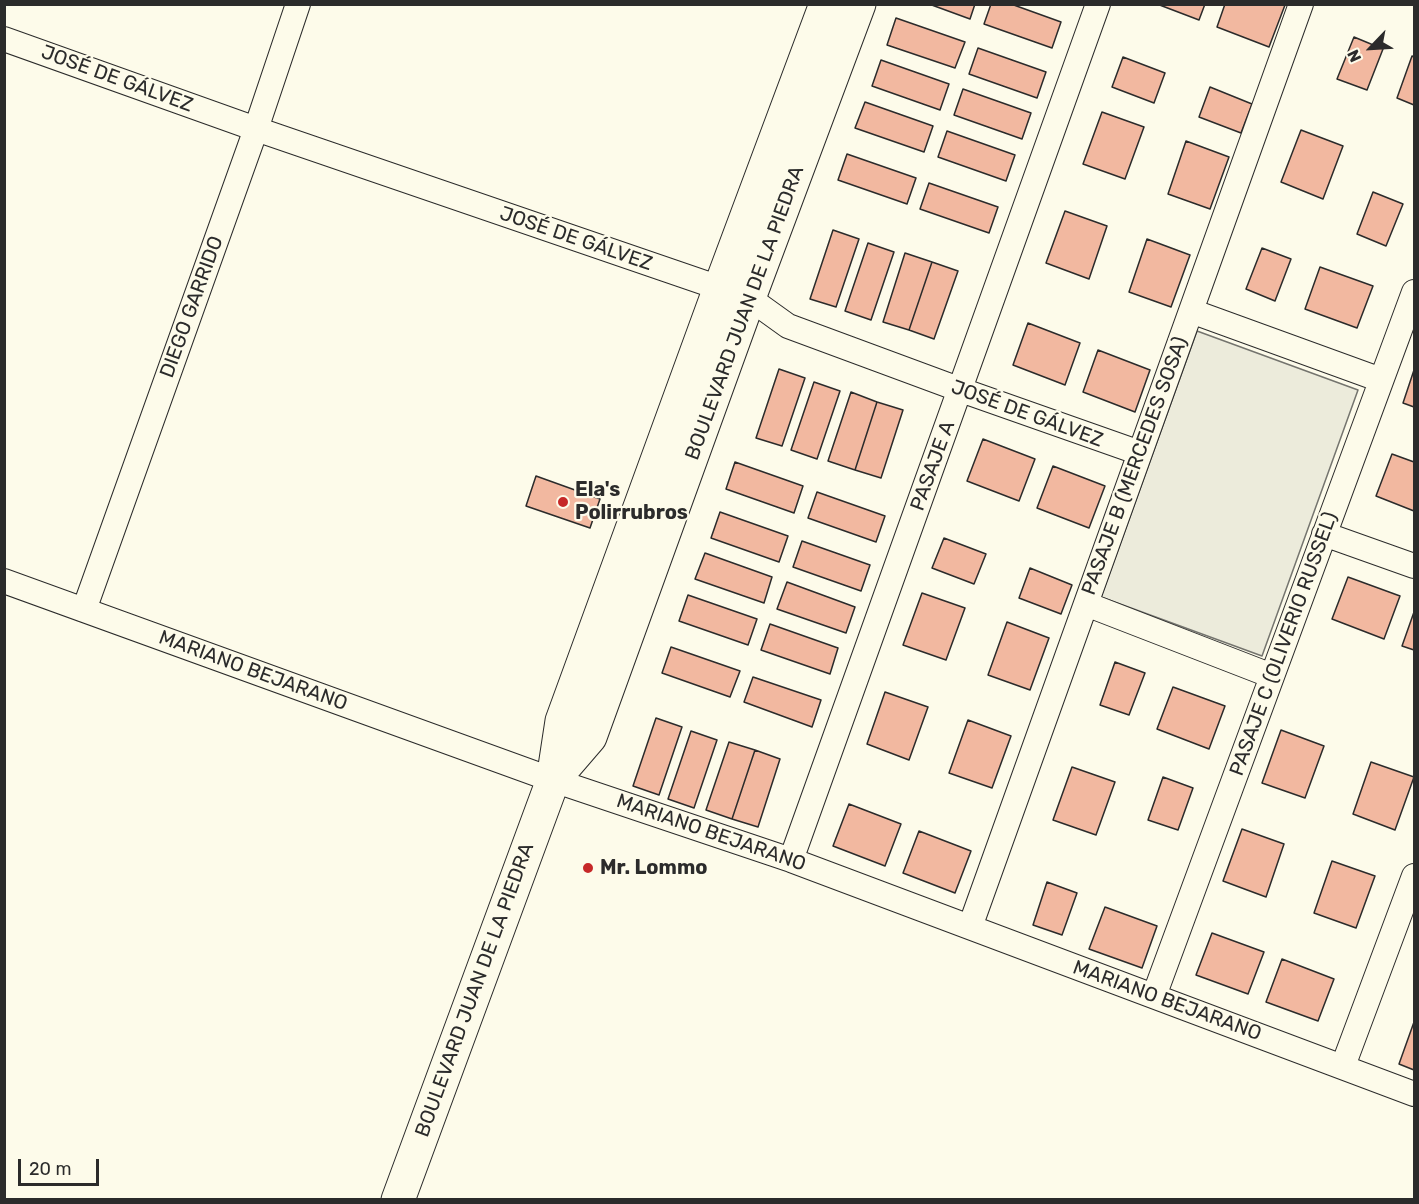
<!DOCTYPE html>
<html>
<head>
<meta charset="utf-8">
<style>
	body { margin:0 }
	#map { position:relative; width:1419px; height:1204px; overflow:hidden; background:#fdfbea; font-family:Rubik,sans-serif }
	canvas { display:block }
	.frame { position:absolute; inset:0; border:6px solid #2b2b2b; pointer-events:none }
	.north { position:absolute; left:1341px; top:18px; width:60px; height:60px; -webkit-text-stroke:4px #fdfbea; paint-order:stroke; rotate:245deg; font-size:16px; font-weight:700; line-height:24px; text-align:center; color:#2b2b2b }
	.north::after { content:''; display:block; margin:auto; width:21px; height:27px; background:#2b2b2b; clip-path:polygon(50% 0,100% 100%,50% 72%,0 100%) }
	.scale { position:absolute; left:18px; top:1159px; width:81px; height:27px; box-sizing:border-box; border:3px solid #2b2b2b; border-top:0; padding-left:8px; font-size:18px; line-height:21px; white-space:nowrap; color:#2b2b2b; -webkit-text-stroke:4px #fdfbea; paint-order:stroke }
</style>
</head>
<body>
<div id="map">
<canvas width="1419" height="1204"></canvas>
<div class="frame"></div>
<div class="north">N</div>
<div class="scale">20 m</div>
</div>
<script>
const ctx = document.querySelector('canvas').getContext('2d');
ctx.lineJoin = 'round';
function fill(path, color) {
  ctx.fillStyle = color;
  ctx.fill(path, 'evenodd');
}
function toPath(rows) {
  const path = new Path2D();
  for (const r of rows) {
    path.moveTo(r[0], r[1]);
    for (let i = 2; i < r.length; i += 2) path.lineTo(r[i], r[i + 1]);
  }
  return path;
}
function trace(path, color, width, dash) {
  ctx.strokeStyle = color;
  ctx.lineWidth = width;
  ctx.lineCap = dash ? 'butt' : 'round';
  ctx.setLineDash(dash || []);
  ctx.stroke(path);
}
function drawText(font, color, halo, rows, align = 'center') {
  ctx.font = font + ' Rubik,sans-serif';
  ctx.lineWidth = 4.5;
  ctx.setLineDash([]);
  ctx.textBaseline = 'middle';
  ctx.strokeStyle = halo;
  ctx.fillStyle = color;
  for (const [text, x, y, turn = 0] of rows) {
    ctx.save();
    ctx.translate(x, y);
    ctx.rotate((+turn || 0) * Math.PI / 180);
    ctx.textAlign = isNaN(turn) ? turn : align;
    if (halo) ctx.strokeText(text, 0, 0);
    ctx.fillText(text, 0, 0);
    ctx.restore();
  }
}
const green = toPath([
	[1197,331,1358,390,1262,656,1101,597,1197,331]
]);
const building = toPath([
	[929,4,975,4,970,19,929,4],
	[991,4,1011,4,1061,22,1052,48,984,24,991,4],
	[1157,4,1205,4,1199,20,1157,4],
	[1225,4,1285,5,1269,47,1217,27,1225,4],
	[896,18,965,42,955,68,887,45,896,18],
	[1354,37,1383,49,1367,90,1337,79,1354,37],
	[978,48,1046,72,1037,98,969,74,978,48],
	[1412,56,1414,57,1414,105,1397,98,1412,56],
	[1123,57,1165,73,1154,103,1112,87,1123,57],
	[881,60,949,84,940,110,872,86,881,60],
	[1210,87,1252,104,1241,133,1199,117,1210,87],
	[963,89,1031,113,1022,139,954,115,963,89],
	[865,102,933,126,924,152,855,128,865,102],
	[1102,112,1144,127,1125,179,1083,164,1102,112],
	[1301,130,1343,146,1323,199,1281,182,1301,130],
	[947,131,1015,155,1006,181,938,157,947,131],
	[1186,141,1229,157,1210,209,1168,194,1186,141],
	[847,154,916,178,907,204,838,180,847,154],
	[929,183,998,207,989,233,920,209,929,183],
	[1373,192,1403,204,1386,246,1357,234,1373,192],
	[1065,211,1107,226,1089,279,1046,263,1065,211],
	[833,230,859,239,836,307,810,299,833,230],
	[1147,239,1190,255,1171,307,1129,292,1147,239],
	[868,243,894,252,871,320,845,311,868,243],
	[1262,248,1291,259,1275,301,1246,289,1262,248],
	[905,253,932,262,909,330,883,322,905,253],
	[932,262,958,271,934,339,909,330,932,262],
	[1320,267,1373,286,1357,328,1305,309,1320,267],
	[1028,323,1080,343,1065,385,1013,365,1028,323],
	[1098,350,1150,370,1135,412,1083,392,1098,350],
	[779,369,805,378,782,446,756,438,779,369],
	[1414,370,1414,407,1403,403,1414,370],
	[814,382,840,391,817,459,791,450,814,382],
	[851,392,877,402,855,470,828,461,851,392],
	[877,402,903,410,881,478,855,470,877,402],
	[983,439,1035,459,1019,501,967,481,983,439],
	[1392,454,1414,462,1414,511,1376,496,1392,454],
	[735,462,803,486,794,513,726,489,735,462],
	[1053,466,1105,486,1089,528,1037,508,1053,466],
	[536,476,600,499,590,528,526,506,536,476],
	[817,492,885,516,876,542,808,518,817,492],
	[720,512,788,536,779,562,711,538,720,512],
	[944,538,986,554,974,584,932,568,944,538],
	[802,541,870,565,861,591,793,567,802,541],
	[705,553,772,577,764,603,695,579,705,553],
	[1030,568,1072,585,1061,614,1019,598,1030,568],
	[1348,577,1400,596,1384,639,1332,619,1348,577],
	[787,582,855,607,846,633,777,609,787,582],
	[922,593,965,608,946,660,903,645,922,593],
	[688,595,757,619,748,645,679,621,688,595],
	[1414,612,1414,650,1402,646,1414,612],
	[1007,622,1049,638,1030,690,988,675,1007,622],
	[770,624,838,648,830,674,761,650,770,624],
	[671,647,740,671,730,697,662,673,671,647],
	[1115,662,1145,673,1129,715,1100,705,1115,662],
	[753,677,821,700,812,727,744,702,753,677],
	[1173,687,1225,706,1209,749,1157,729,1173,687],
	[885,692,928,707,909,760,867,744,885,692],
	[656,718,682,727,659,795,633,786,656,718],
	[968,720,1011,736,992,788,949,773,968,720],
	[1281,730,1324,746,1305,798,1262,783,1281,730],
	[691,731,717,740,694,808,668,799,691,731],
	[729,742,755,750,732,819,706,810,729,742],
	[755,750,780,759,758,827,732,819,755,750],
	[1371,762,1414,777,1395,830,1353,814,1371,762],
	[1072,767,1115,782,1096,835,1053,820,1072,767],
	[1163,777,1193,788,1178,830,1148,820,1163,777],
	[849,804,901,824,885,866,833,846,849,804],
	[1242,829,1284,844,1266,897,1223,881,1242,829],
	[919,831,971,851,955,893,903,873,919,831],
	[1332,861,1375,876,1356,928,1314,913,1332,861],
	[1047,882,1077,893,1062,935,1033,925,1047,882],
	[1105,907,1157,926,1142,968,1089,949,1105,907],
	[1212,933,1264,952,1248,994,1196,975,1212,933],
	[1282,959,1334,979,1318,1021,1266,1002,1282,959],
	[1414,1022,1414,1070,1399,1064,1414,1022]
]);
const street = toPath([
	[4,39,256,129,749,298,788,326,961,390,1140,453],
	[1191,311,1381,380],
	[1324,534,1414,566],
	[4,581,553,780,791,860,1414,1094],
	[1086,604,1272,676],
	[84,610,256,129,298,4],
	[791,860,1098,4],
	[970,927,1301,4],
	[1154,996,1414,292],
	[1343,1066,1414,876]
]);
const secondary = toPath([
	[553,780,590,737,749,298,859,4],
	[398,1200,553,780,562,721,720,288,826,4]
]);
const markers = [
	[563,502,6,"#c62828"],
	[588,868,6,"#c62828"]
];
const streetNames = [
	["JOSÉ DE GÁLVEZ",117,79,20],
	["JOSÉ DE GÁLVEZ",576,239,19],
	["DIEGO GARRIDO",192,307,-70],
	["BOULEVARD JUAN DE LA PIEDRA",745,313,-70],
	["JOSÉ DE GÁLVEZ",1027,414,20],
	["PASAJE A",933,466,-70],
	["PASAJE B (MERCEDES SOSA)",1135,466,-70],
	["PASAJE C (OLIVERIO RUSSEL)",1284,644,-70],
	["MARIANO BEJARANO",253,671,20],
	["MARIANO BEJARANO",711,833,19],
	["BOULEVARD JUAN DE LA PIEDRA",475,990,-70],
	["MARIANO BEJARANO",1167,1001,20]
];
const poiNames = [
	["Ela's",575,490],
	["Polirrubros",575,513],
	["Mr. Lommo",600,868]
];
fill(green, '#ecebdb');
trace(green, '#74746e', 1.5);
fill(building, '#f2b8a0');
trace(building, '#2b2b2b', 1.5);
trace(street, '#2b2b2b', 26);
trace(secondary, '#2b2b2b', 35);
trace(street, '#fdfbea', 24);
trace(secondary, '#fdfbea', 33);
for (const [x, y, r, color] of markers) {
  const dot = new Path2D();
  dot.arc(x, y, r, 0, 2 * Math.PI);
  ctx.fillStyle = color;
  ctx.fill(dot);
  trace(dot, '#fdfbea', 2);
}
drawText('20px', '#2b2b2b', '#fdfbea', streetNames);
drawText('bold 20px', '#2b2b2b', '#fdfbea', poiNames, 'left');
</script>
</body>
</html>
